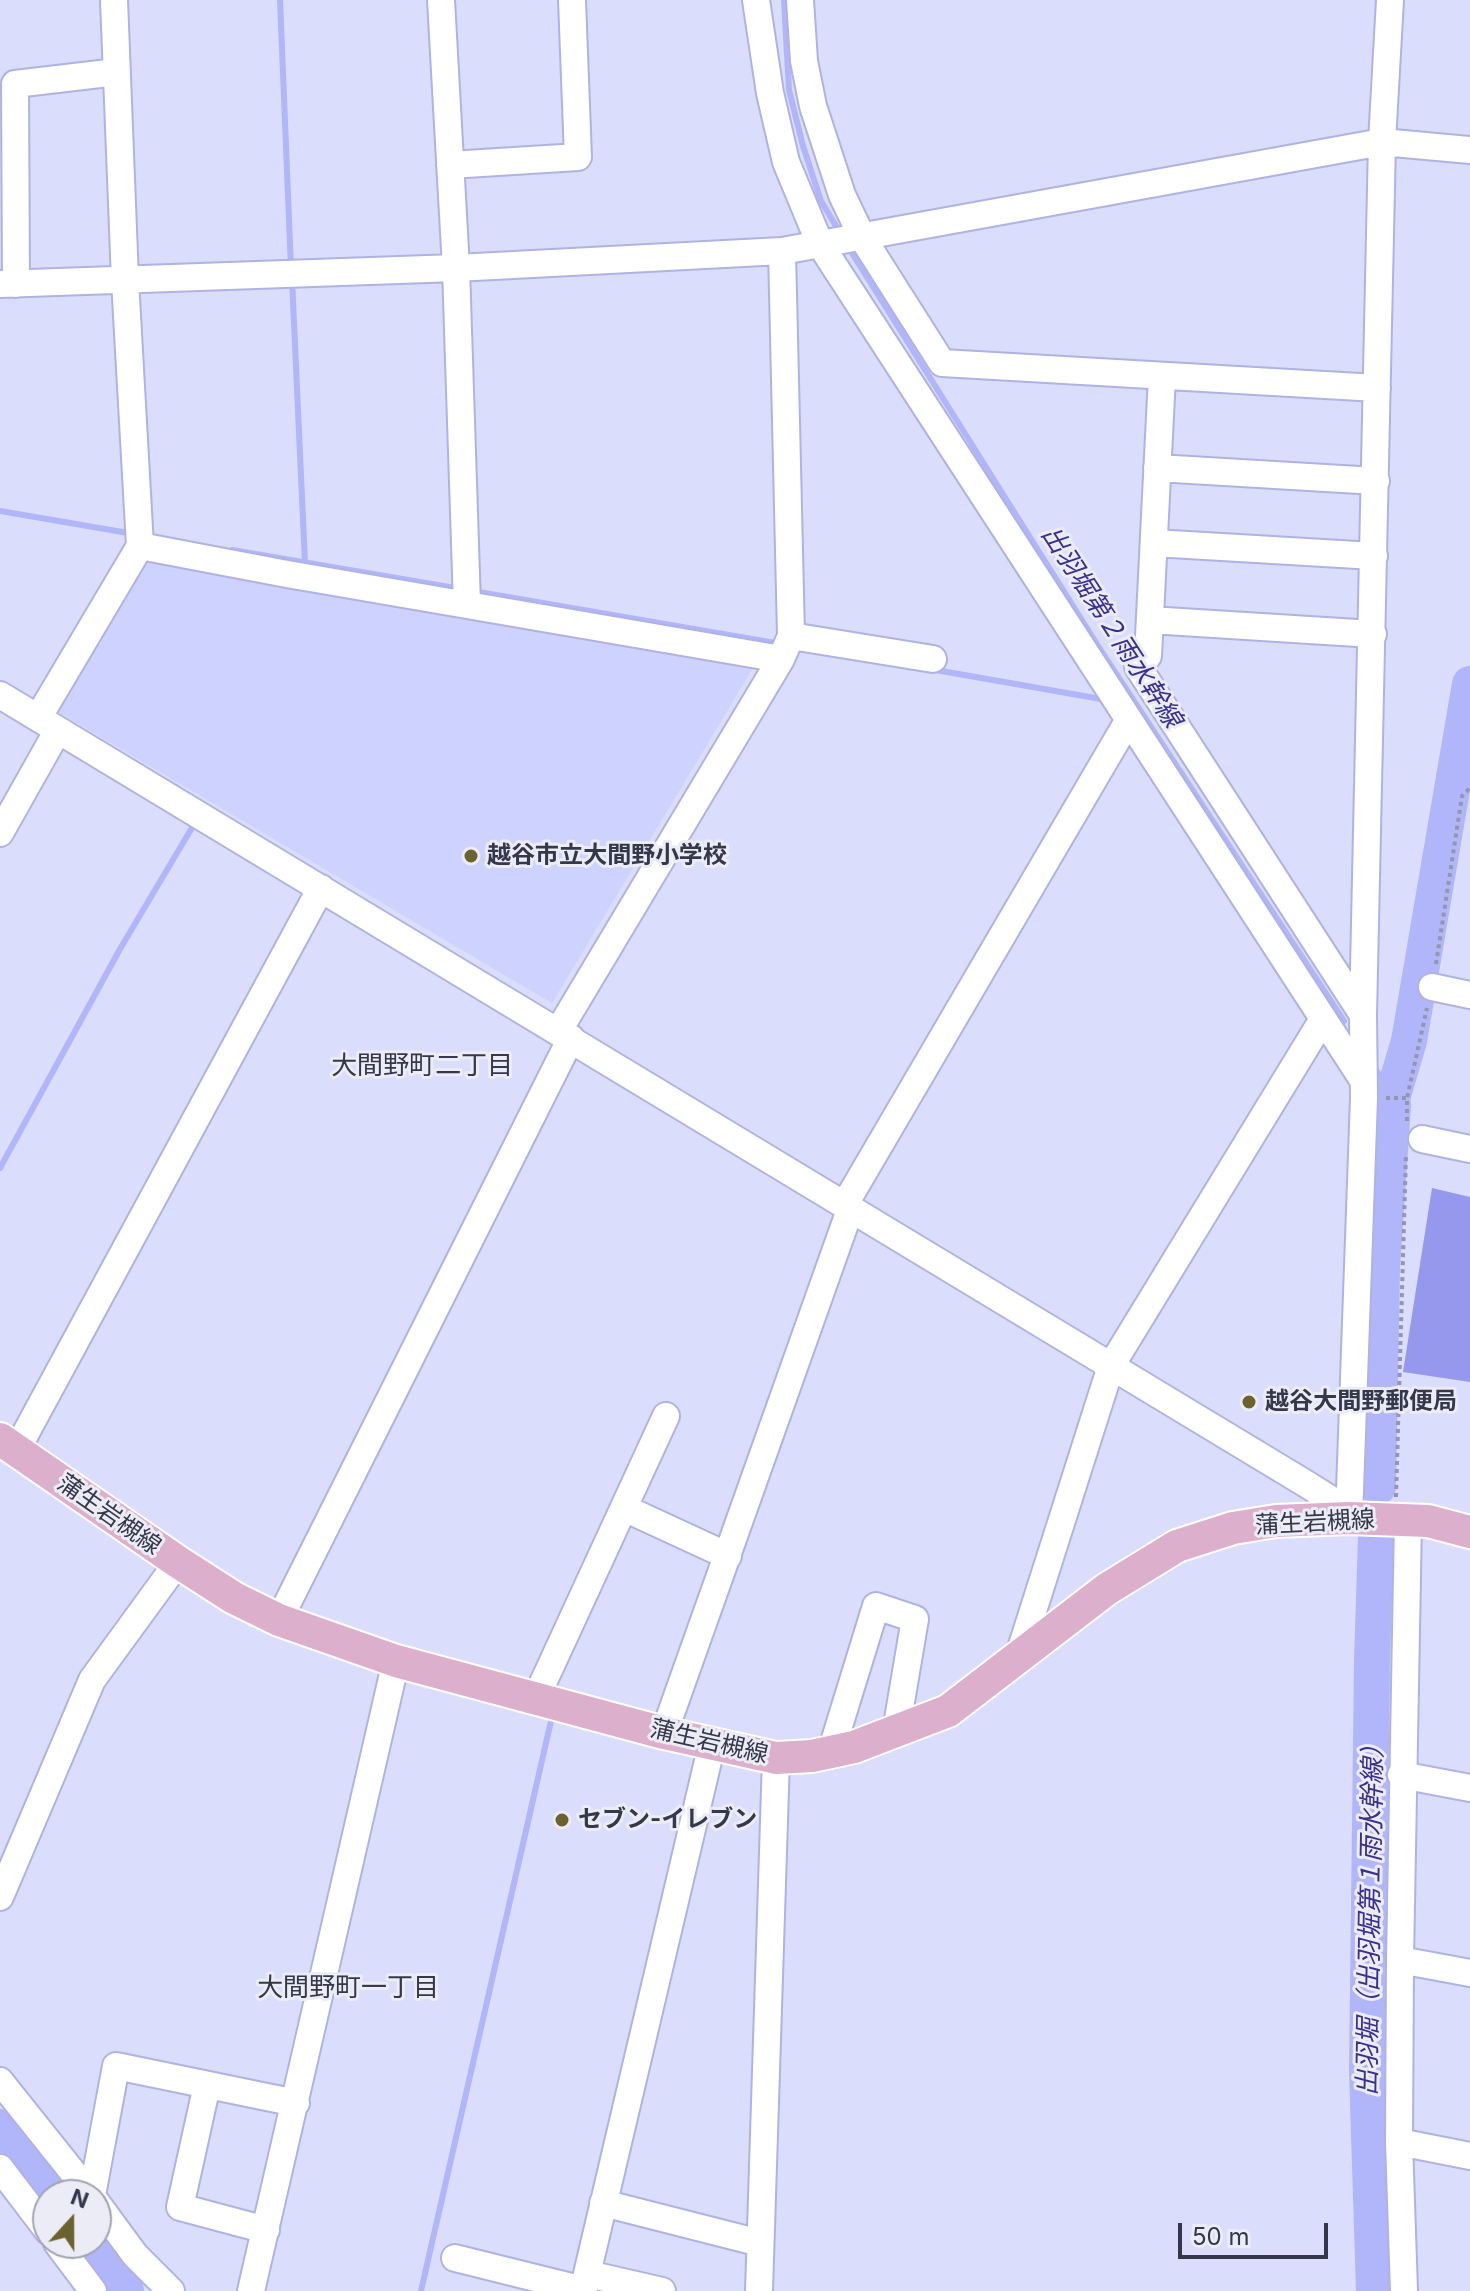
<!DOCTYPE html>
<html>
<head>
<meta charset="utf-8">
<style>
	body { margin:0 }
	#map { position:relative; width:1470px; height:2291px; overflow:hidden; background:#daddfb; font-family:Inter,sans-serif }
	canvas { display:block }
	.north { position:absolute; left:32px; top:2179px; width:80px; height:80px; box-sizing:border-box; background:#ebecf6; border:2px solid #a2a4b1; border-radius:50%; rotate:21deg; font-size:22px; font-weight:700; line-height:32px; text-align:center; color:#35374a }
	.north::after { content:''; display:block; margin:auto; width:28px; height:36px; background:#6b632f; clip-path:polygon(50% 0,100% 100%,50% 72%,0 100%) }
	.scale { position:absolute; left:1178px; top:2223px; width:150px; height:36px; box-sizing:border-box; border:4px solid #35374a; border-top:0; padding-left:10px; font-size:24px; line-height:28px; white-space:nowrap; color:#35374a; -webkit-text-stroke:6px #ebecf6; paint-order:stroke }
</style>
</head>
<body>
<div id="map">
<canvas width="1470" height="2291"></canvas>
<div class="north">N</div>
<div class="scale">50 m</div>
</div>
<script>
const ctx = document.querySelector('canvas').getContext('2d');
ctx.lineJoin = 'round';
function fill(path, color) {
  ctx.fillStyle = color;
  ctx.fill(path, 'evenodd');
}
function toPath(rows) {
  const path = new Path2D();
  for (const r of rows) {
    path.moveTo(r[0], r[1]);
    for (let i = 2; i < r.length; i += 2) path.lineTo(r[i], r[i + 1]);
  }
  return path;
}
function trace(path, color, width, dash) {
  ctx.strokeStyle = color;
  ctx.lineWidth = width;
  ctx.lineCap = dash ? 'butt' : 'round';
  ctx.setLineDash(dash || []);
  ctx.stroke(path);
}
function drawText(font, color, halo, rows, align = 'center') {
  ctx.font = font + ' Inter,"Noto Sans JP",sans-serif';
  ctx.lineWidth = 6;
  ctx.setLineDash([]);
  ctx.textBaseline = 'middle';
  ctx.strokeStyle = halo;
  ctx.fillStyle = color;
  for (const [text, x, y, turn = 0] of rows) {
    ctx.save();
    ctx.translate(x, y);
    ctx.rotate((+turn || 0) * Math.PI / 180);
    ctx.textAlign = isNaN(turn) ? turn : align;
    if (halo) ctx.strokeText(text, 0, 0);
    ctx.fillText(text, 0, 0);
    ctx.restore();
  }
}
const built = toPath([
	[144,551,756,663,552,1003,53,709]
]);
const stream = toPath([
	[280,0,291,268],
	[784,0,789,90,803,146,821,201,839,231],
	[850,250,1100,649,1344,1021],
	[292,279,305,563],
	[0,511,134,534],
	[232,550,461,589],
	[473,591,781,644],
	[930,669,1101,699,1107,695],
	[1374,1067,1393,1095],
	[0,1168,120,949,196,821],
	[421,2291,551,1721]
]);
const river = toPath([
	[1393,1095,1409,1041,1470,684],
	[1378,1487,1382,1268,1393,1105],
	[0,2127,50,2195],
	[88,2243,126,2291],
	[1374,2291,1367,2071,1372,1661,1376,1537]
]);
const building = toPath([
	[1432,1188,1470,1197,1470,1382,1403,1372]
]);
const path = toPath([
	[1436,964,1462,796,1470,788],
	[1386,1098,1407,1098],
	[1407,1121,1407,1098,1427,1008],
	[1396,1497,1406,1154]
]);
const minor = toPath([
	[441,0,456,268,467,605],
	[756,0,770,93,786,162,820,244,1363,1080],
	[800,0,804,61,813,106,842,195,862,237,942,363,1377,388],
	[450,165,578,157,572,0],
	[0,284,456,268,782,251,1382,142,1470,150],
	[16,284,15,84,117,72],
	[1162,376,1148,656,1138,667,1363,1015],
	[1157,468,1376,481],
	[1154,543,1374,556],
	[140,546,287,574,781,659],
	[1150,620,1373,634],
	[791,636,933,659],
	[0,695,1303,1482,1335,1502,1344,1519],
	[38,718,140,546,125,280,114,0],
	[0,833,58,730],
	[1432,987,1470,995],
	[559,1030,781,659,791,636,782,251],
	[1422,1139,1470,1149],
	[845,1204,1128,721],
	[16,1451,321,888],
	[624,1508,728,1556],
	[1349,1518,1364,1098,1363,1015,1382,142,1390,0],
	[279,1620,571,1038],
	[1018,1658,1111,1366,1323,1019],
	[536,1698,666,1416],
	[664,1733,851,1207],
	[831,1752,876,1606,915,1619,896,1731],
	[1401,1775,1470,1788],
	[0,1897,92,1680,178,1562],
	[1400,1960,1470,1973],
	[0,2081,91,2195],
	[207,2085,180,2207,266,2230],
	[1399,2142,1470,2156],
	[0,2168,48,2231],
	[92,2195,116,2066,296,2103],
	[96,2202,135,2255,171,2291],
	[603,2203,760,2243],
	[57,2243,93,2291],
	[455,2258,584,2290],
	[588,2274,662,2291],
	[251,2291,396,1661],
	[583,2291,712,1744],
	[759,2291,776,1758],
	[1404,2291,1399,2142,1400,1960,1408,1521]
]);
const major = toPath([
	[0,1439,178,1562,234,1598,279,1620,396,1661,664,1733,776,1758,812,1756,854,1747,948,1711,1107,1589,1177,1546,1233,1528,1276,1521,1349,1518,1428,1521,1470,1532]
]);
const markers = [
	[471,856,8,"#6b632f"],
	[1249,1402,8,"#6b632f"],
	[562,1820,8,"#6b632f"]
];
const poiNames = [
	["越谷市立大間野小学校",487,856],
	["越谷大間野郵便局",1265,1402],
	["セブン-イレブン",578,1820]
];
const streetNames = [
	["蒲生岩槻線",109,1515,35],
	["蒲生岩槻線",1315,1523,-3],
	["蒲生岩槻線",709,1742,13]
];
const waterNames = [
	["出羽堀第２雨水幹線",1111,627,57],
	["出羽堀（出羽堀第１雨水幹線）",1371,1914,-89]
];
const neighbourhoodNames = [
	["大間野町二丁目",422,1066],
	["大間野町一丁目",348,1988]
];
fill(built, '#ced2ff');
trace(stream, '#b1b5fa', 6);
trace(river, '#b1b5fa', 36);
fill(building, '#9598ed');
trace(minor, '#afb3e3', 30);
trace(major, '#fff', 36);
trace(path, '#9396af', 4, [4, 4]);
trace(minor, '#fff', 26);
trace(major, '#dcafcd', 32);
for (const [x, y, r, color] of markers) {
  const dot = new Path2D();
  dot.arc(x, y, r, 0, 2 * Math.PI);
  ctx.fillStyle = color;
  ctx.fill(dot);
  trace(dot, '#ebecf6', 3);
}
drawText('bold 24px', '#35374a', '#ebecf6', poiNames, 'left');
drawText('24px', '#35374a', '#ebecf6', streetNames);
drawText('italic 26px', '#393090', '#ebecf6', waterNames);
drawText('26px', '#35374a', '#ebecf6', neighbourhoodNames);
</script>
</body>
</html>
